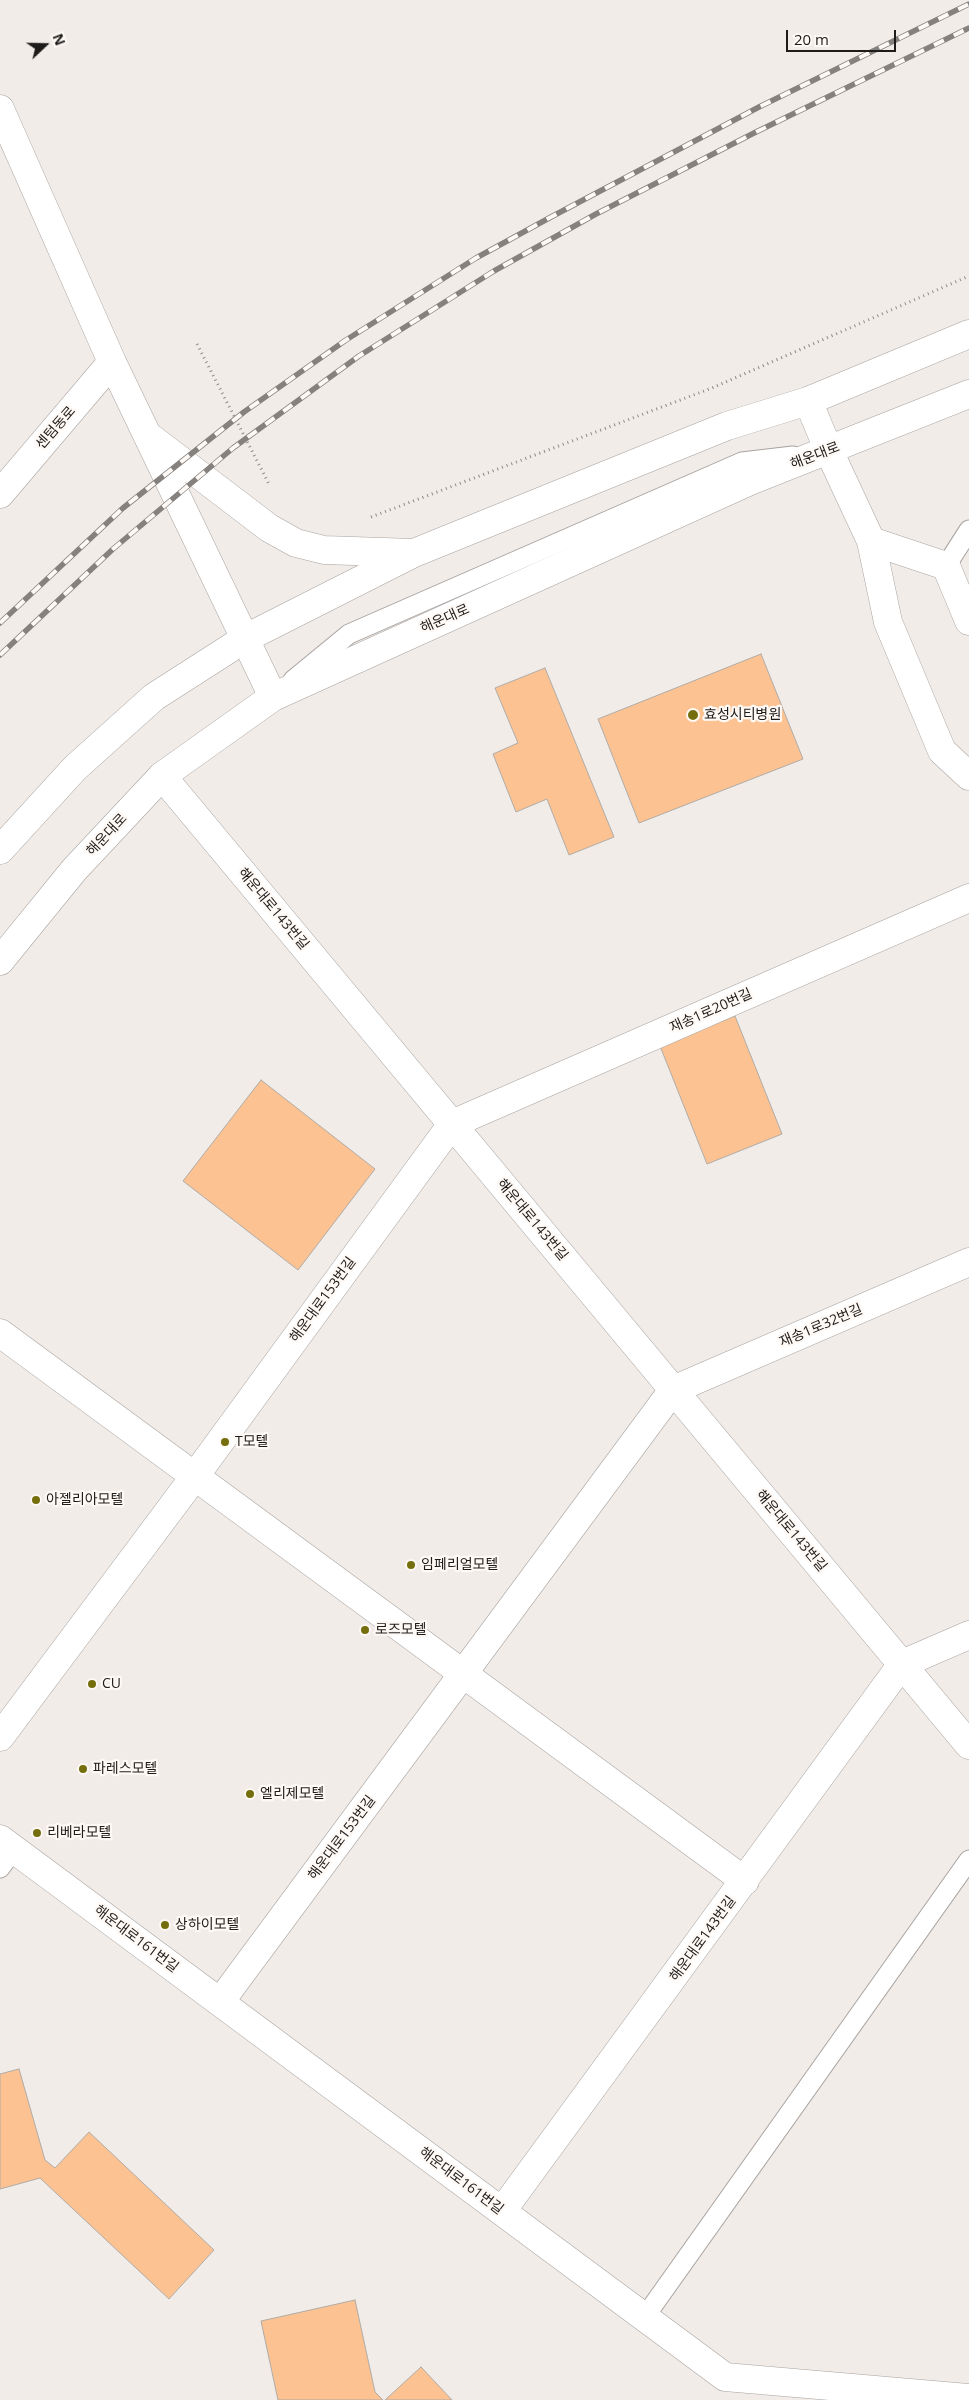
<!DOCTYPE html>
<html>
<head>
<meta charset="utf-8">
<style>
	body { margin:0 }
	#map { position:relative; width:969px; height:2400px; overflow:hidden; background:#f1ece8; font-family:"Open Sans",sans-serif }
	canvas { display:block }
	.north { position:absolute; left:20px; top:20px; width:50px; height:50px; -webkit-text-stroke:4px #fef9f5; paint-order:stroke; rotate:69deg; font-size:14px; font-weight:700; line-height:20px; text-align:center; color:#1e1c1b }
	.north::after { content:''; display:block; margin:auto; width:18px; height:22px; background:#1e1c1b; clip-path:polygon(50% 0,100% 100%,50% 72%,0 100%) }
	.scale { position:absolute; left:786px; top:30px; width:110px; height:22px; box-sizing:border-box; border:2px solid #1e1c1b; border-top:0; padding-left:6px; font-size:15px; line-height:18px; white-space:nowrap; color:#1e1c1b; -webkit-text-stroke:4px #fef9f5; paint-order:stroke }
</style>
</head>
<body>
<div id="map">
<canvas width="969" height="2400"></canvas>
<div class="north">N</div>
<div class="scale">20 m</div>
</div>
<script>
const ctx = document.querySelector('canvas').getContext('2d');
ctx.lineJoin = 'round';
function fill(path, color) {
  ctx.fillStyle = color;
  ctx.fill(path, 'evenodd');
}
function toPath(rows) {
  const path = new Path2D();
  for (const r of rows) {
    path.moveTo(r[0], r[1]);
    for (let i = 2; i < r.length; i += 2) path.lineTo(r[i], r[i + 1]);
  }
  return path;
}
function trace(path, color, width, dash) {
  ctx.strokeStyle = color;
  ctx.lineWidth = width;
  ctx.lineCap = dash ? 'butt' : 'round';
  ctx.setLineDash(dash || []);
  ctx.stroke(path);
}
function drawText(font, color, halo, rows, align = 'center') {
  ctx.font = font + ' "Open Sans","Noto Sans KR",sans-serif';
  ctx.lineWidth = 4.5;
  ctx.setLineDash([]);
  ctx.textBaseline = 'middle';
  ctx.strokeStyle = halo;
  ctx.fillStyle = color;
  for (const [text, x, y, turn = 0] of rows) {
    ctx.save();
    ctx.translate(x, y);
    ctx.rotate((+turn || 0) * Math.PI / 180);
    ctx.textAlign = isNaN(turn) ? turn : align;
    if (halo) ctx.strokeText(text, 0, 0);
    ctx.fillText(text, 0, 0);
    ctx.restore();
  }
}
const building = toPath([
	[761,654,803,759,639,823,598,719,761,654],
	[545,668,614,837,569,855,547,799,516,812,493,754,518,743,495,688,545,668],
	[735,1016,782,1134,707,1164,660,1046,735,1016],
	[261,1080,375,1169,298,1270,183,1181,261,1080],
	[19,2069,45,2160,55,2168,89,2132,214,2250,169,2299,40,2178,0,2189,0,2074,19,2069],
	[355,2300,375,2392,383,2400,278,2400,261,2321,355,2300],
	[421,2367,452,2400,385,2400,421,2367]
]);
const path = toPath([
	[197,344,270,486],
	[371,517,712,388,969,276]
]);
const lane = toPath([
	[946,566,969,530],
	[293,680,349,634,742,462,793,456],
	[0,1868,14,1849],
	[644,2318,969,1860]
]);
const street = toPath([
	[808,401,829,451,871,541,888,622,942,751,969,776],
	[871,541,946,566,969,621],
	[162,776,969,1745],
	[0,1333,745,1881],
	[0,1737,195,1476,452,1124,969,898],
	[220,2002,673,1390,969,1262],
	[502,2211,902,1664,969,1635]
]);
const secondary = toPath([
	[0,109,112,362,273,697],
	[151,438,269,528,296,543,324,550,413,553],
	[0,494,112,362],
	[0,850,75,768,154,697,246,638,414,553,727,426,808,401,969,334],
	[0,961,74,870,162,776,273,697,750,481,969,394],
	[0,1839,725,2377,969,2398]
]);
const rail = toPath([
	[0,623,123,508,244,412,346,340,476,258,551,217,759,107,969,4],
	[0,655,113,549,233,448,359,356,494,271,596,214,754,133,969,28]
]);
const markers = [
	[693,715,6,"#746e0c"],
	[225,1442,5,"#746e0c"],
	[36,1500,5,"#746e0c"],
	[411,1565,5,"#746e0c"],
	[365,1630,5,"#746e0c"],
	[92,1684,5,"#746e0c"],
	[83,1769,5,"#746e0c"],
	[250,1794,5,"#746e0c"],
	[37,1833,5,"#746e0c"],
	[165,1925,5,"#746e0c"]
];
const streetNames = [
	["센텀동로",56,428,-49],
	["해운대로",815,456,-21],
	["해운대로",445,619,-24],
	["해운대로",107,835,-47],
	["해운대로143번길",273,909,50],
	["재송1로20번길",711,1011,-24],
	["해운대로143번길",532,1220,50],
	["해운대로153번길",323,1300,-54],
	["재송1로32번길",821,1326,-23],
	["해운대로143번길",791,1531,50],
	["해운대로153번길",342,1838,-53],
	["해운대로161번길",136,1939,37],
	["해운대로143번길",703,1939,-54],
	["해운대로161번길",461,2181,37]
];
const poiNames = [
	["효성시티병원",704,715],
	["T모텔",235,1442],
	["아젤리아모텔",46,1500],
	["임페리얼모텔",421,1565],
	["로즈모텔",375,1630],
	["CU",102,1684],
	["파레스모텔",93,1769],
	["엘리제모텔",260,1794],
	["리베라모텔",47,1833],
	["상하이모텔",175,1925]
];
fill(building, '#fcc291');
trace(building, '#afaba7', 1);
trace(lane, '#a8a3a0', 21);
trace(street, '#a8a3a0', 29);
trace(secondary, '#a8a3a0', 29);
trace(path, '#8d8a87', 3, [1, 4]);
trace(lane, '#fff', 19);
trace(street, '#fff', 28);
trace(secondary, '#fff', 28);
trace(rail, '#84817e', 5.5);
trace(rail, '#fef9f5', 4, [11]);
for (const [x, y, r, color] of markers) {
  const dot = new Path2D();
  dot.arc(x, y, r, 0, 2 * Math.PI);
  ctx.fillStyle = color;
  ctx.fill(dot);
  trace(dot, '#fef9f5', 2);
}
drawText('14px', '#1e1c1b', '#fef9f5', streetNames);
drawText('14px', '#1e1c1b', '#fef9f5', poiNames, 'left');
</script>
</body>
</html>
